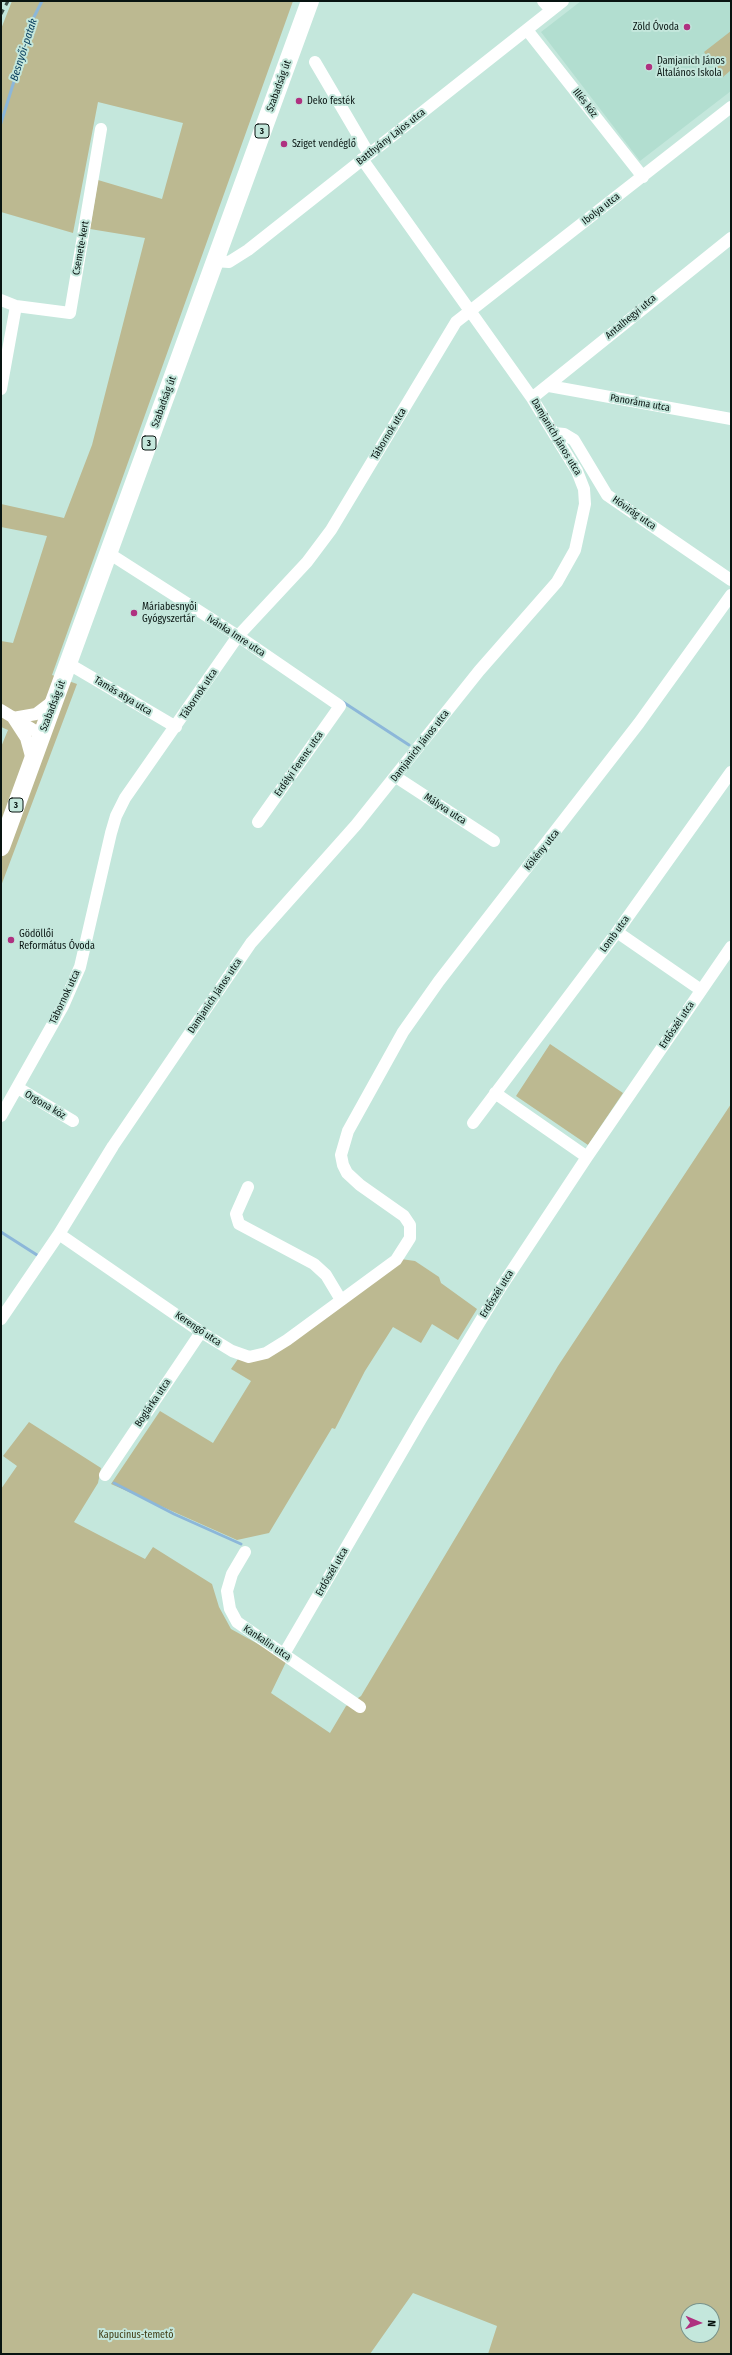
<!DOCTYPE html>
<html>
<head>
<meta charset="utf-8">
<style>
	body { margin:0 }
	#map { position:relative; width:732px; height:2355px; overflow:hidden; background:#c4e7dc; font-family:"Fira Sans Condensed",sans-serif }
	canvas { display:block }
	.frame { position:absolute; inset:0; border:2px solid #081411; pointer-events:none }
	.north { position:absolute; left:680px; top:2303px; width:40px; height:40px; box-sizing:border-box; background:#c4e7dc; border:1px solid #79938b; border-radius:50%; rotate:92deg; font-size:11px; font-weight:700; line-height:16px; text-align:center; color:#081411 }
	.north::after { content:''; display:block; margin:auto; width:14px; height:18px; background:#af3180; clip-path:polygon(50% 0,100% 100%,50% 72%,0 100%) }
</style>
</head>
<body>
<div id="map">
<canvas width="732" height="2355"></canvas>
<div class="frame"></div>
<div class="north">N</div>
</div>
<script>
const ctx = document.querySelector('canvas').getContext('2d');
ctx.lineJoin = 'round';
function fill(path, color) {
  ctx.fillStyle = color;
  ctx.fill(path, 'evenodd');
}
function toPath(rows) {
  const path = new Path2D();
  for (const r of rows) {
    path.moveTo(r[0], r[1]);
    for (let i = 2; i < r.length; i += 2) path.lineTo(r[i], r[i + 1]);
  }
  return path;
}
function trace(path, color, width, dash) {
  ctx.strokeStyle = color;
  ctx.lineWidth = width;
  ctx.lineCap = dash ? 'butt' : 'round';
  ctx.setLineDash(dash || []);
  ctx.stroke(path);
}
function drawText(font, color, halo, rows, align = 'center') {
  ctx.font = font + ' "Fira Sans Condensed",sans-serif';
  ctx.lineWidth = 4;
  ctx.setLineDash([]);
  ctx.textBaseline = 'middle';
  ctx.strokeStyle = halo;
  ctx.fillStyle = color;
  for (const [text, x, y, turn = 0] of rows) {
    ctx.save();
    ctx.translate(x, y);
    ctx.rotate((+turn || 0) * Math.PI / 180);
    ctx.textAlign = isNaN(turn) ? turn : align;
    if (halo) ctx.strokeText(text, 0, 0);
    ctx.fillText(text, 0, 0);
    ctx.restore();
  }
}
const built = toPath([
	[581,1,731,1,731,91,640,161,541,32]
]);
const green = toPath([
	[12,1,293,1,52,675,77,684,1,886,1,747,8,730,1,727,1,641,13,643,47,536,1,527,1,504,64,518,92,445,145,238,90,229,98,180,162,199,183,123,98,102,73,233,1,212,1,29],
	[731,31,731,70,723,77,704,52],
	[550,1044,623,1093,588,1145,516,1096],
	[731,1104,731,2354,488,2354,497,2326,413,2293,370,2354,1,2354,1,1489,17,1466,3,1456,29,1422,101,1468,98,1483,74,1522,145,1559,153,1547,212,1584,219,1607,231,1629,287,1660,271,1693,330,1733,346,1706,361,1696,558,1366],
	[688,2311,712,2311,712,2335,688,2335],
	[401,1259,415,1261,439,1277,441,1283,477,1309,458,1340,432,1324,421,1343,393,1327,365,1371,335,1429,332,1428,269,1533,237,1540,111,1484,160,1411,213,1443,251,1381,231,1369,238,1359,268,1357]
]);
const stream = toPath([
	[1,123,34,17,42,1],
	[343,702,409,745],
	[1,1232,37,1255],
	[114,1483,174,1514,241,1544]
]);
const street = toPath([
	[543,1,551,10],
	[527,30,643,177],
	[315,62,369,154],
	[214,261,229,262,248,250,563,1],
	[1,300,16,306,1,389],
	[16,306,70,313,101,129],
	[549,386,731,419],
	[532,398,731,238],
	[554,433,564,434,574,440,607,495,731,580],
	[110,554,238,636,340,706,258,822],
	[69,664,176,727],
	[1,710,42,735],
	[13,718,26,738,32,760],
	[13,718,36,714,53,701],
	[396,777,494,841],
	[617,932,701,990],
	[18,1088,73,1121],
	[495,1093,587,1157],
	[1,1116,63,1006,80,967,111,833,116,816,125,798,238,636,307,562,331,530,456,322,731,107],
	[473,1123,617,932,731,772],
	[248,1187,236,1214,239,1224,314,1264,326,1275,341,1300],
	[59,1234,201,1332,232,1351,249,1357,266,1353,287,1340,396,1260,410,1238,410,1225,404,1216,360,1185,347,1173,343,1165,341,1155,348,1131,403,1032,439,981,639,723,731,595],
	[1,1319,59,1234,113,1146,251,943,356,825,479,671,557,582,575,550,585,504,584,489,577,471,532,398,362,159],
	[105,1475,201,1332],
	[245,1552,232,1574,227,1591,230,1609,237,1622,360,1707],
	[284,1654,421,1419,501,1287,587,1157,731,947]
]);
const primary = toPath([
	[1,847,310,1]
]);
const rail = toPath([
	[1,14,8,1]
]);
const markers = [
	[687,27,4,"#af3180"],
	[649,67,4,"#af3180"],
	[299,101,4,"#af3180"],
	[284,144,4,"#af3180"],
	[134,613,4,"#af3180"],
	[11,940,4,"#af3180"]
];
const shields = [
	[262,131,14],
	[149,443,14],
	[16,805,14]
];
const shieldNames = [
	["3",262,131],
	["3",149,443],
	["3",16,805]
];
const poiNames = [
	["Zöld Óvoda",679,27,"right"],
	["Damjanich János",657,61],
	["Általános Iskola",657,73],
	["Deko festék",307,101],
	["Sziget vendéglő",292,144],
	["Máriabesnyői",142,607],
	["Gyógyszertár",142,619],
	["Gödöllői",19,934],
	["Református Óvoda",19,946]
];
const streetNames = [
	["Szabadság út",279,86,-70],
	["Illés köz",585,103,52],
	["Batthyány Lajos utca",391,137,-38],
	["Ibolya utca",601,209,-38],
	["Csemete-kert",81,248,-80],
	["Antalhegyi utca",631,317,-40],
	["Szabadság út",164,402,-70],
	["Panoráma utca",640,403,10],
	["Tábornok utca",389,434,-59],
	["Damjanich János utca",556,437,59],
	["Hóvirág utca",634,513,35],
	["Ivánka Imre utca",236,636,33],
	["Tábornok utca",199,694,-56],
	["Tamás atya utca",123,696,31],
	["Szabadság út",53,706,-69],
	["Damjanich János utca",420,746,-52],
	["Erdélyi Ferenc utca",299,764,-55],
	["Mályva utca",445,809,33],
	["Kökény utca",542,850,-51],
	["Lomb utca",615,934,-54],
	["Damjanich János utca",215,996,-56],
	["Tábornok utca",65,997,-65],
	["Erdőszél utca",677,1025,-56],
	["Orgona köz",45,1105,31],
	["Erdőszél utca",497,1294,-58],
	["Kerengő utca",198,1329,34],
	["Boglárka utca",153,1403,-56],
	["Erdőszél utca",332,1572,-60],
	["Kankalin utca",267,1643,34]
];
const parkNames = [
	["Kapucinus-temető",136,2335]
];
const waterNames = [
	["Besnyői-patak",24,50,-72]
];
fill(built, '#b2ded0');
fill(green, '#bcb991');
trace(stream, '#8cb7d9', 3);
trace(street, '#fff', 12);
trace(primary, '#fff', 18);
trace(rail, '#3e504b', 3, [5, 5]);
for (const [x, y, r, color] of markers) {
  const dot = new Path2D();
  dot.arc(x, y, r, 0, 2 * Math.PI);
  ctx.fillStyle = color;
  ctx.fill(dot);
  trace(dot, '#c4e7dc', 1.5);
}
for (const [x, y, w] of shields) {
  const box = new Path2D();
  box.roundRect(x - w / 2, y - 7, w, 14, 3);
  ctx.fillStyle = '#c4e7dc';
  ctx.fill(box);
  trace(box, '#081411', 1);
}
drawText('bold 9px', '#081411', null, shieldNames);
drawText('10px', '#081411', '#c4e7dc', poiNames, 'left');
drawText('10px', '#081411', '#c4e7dc', streetNames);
drawText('10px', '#3f3b13', '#c4e7dc', parkNames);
drawText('italic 11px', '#063c5d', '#c4e7dc', waterNames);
</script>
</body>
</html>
